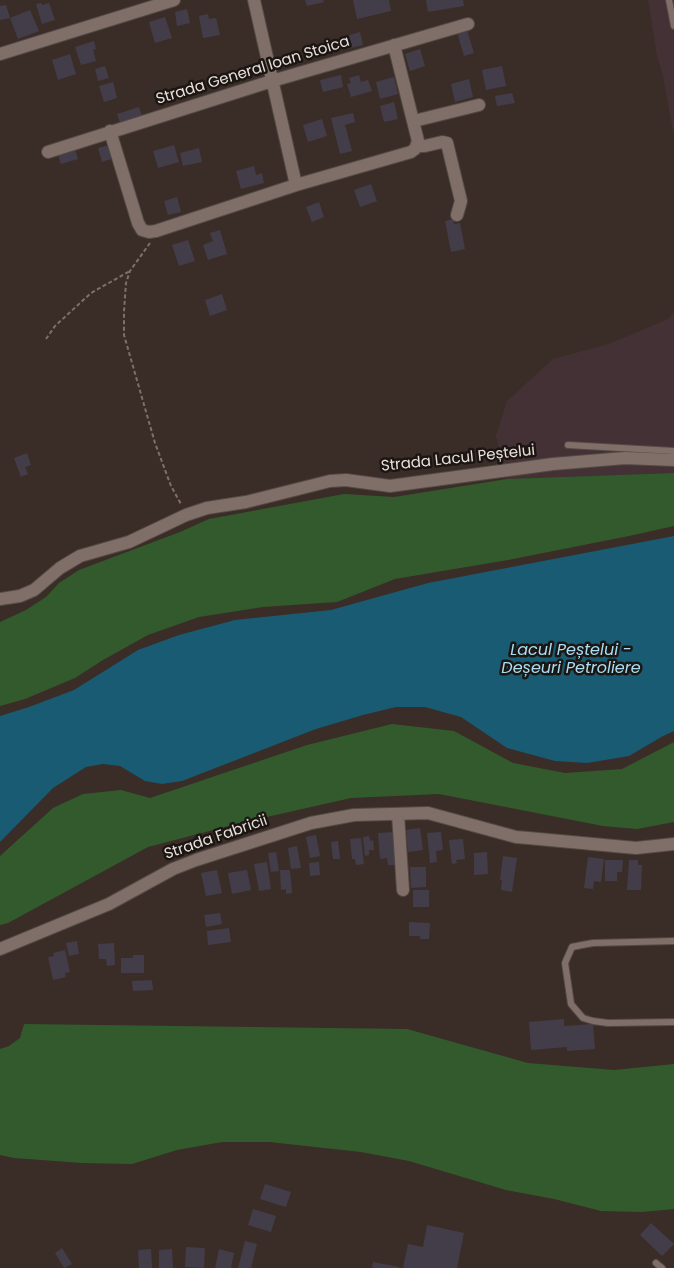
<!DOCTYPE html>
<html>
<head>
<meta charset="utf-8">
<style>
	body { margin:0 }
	canvas { display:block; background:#3a2c26 }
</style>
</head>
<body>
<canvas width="674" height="1268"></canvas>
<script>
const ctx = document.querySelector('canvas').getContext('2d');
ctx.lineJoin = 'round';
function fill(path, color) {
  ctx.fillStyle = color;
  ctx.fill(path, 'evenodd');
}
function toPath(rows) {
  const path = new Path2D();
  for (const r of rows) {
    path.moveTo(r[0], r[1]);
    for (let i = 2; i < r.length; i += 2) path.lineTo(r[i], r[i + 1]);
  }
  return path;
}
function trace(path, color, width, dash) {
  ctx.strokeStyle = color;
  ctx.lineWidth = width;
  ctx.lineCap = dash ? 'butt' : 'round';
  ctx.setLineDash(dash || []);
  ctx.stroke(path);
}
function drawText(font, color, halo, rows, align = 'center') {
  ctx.font = font + ' Poppins,sans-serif';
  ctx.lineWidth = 5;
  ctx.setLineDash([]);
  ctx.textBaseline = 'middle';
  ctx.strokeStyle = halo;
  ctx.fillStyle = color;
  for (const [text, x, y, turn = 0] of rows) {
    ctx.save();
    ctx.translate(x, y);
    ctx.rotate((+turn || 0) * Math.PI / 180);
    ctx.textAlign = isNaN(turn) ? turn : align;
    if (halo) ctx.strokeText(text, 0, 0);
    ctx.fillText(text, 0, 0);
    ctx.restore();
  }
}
const industrial = toPath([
	[648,0,674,0,674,136,663,76,657,55],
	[674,312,674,473,507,479,496,436,507,401,553,359,609,344,668,319]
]);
const green = toPath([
	[674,473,674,526,629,536,508,560,395,579,337,602,263,607,199,617,148,635,103,660,75,678,25,699,0,706,0,622,26,610,46,597,59,583,79,570,180,532,209,519,344,494,394,497,507,479],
	[392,724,454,731,513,763,565,773,622,769,674,742,674,822,637,829,603,826,439,794,351,798,240,823,148,847,8,923,0,925,0,856,53,808,83,794,121,790,150,798,307,745],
	[24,1024,407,1029,528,1063,614,1070,674,1064,674,1209,642,1212,601,1211,554,1199,506,1190,409,1161,361,1152,269,1142,222,1142,177,1150,132,1164,82,1163,14,1158,0,1155,0,1049,9,1046,20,1038]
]);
const water = toPath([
	[674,536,674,731,663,736,629,756,587,763,555,761,507,748,461,717,425,707,396,707,363,715,316,729,182,781,162,784,145,781,120,766,103,764,86,767,53,788,0,842,0,716,29,707,74,690,138,650,179,635,235,620,331,610,428,583]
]);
const building = toPath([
	[305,0,323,0,324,2,307,6],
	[353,0,389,0,391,11,357,19],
	[426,0,463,0,464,6,428,12],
	[41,3,42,5,49,3,55,20,42,24,36,4],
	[6,5,10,18,0,20,0,6],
	[187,9,190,23,177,26,175,12],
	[30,10,39,31,18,39,10,18],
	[208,14,209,19,216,18,220,35,203,38,199,16],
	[165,17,172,38,155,43,149,22],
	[467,30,474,53,464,56,457,32],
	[360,32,363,45,343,50,340,38],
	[94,41,96,49,93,50,96,61,81,65,75,47],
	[420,49,425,66,410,71,405,54],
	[70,54,76,74,58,80,52,60],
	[105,66,109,78,98,81,95,69],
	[502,66,506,86,486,90,482,70],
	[341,75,343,87,323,92,320,80],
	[359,75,361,82,368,80,372,91,351,97,347,84,351,83,349,78],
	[394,77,398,94,380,99,376,82],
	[469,79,473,97,455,102,451,84],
	[113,82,117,98,104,102,99,86],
	[512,93,515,103,497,106,495,96],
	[394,102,398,119,384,122,380,106],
	[139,107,142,116,120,123,117,114],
	[353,113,355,122,345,125,352,151,340,154,331,118],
	[322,119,327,136,308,142,303,125],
	[110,145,114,158,102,162,98,148],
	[174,145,179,162,158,168,153,151],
	[199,148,202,162,183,166,180,153],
	[75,149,78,159,61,164,58,155],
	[254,166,256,175,262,173,264,183,241,189,236,171],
	[371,184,377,201,360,207,354,190],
	[177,197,181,212,168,215,164,201],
	[319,202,324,217,312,222,306,207],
	[453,219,454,224,460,223,465,249,451,252,445,221],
	[220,230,227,254,208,260,203,245,213,241,210,233],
	[188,240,195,261,179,266,172,245],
	[222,294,227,310,210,316,205,300],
	[27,453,31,465,25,467,28,474,21,477,14,458],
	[420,828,423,850,408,852,406,830],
	[394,832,397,865,388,865,387,858,380,859,378,833],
	[441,832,443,850,436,851,437,862,430,863,427,833],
	[316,835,320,856,310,858,306,837],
	[369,836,370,841,373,840,374,850,369,850,369,855,365,856,363,837],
	[361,838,364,864,356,865,355,859,352,859,350,839],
	[463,839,465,859,456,860,457,863,452,864,449,840],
	[338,841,340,859,333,859,331,842],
	[297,846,301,868,291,869,288,848],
	[276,852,279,871,271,872,268,853],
	[487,852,488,874,474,875,474,853],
	[503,856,517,858,512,892,501,890,502,880,500,880],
	[588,857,604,859,601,882,594,881,593,889,584,888],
	[605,860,623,860,622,872,617,872,617,881,605,881],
	[629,860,638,860,638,865,642,865,641,890,627,890],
	[267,862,271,889,259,891,254,864],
	[319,862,320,875,310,876,309,863],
	[410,867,426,867,426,887,411,888],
	[217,870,222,893,206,896,201,873],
	[247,870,251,890,232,894,228,873],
	[280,870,290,870,292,893,286,894,286,889,281,890],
	[413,890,429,890,429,907,413,907],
	[220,913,222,924,206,927,204,915],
	[409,922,430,923,429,939,420,939,420,936,409,936],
	[229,928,231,942,208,945,207,931],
	[77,941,79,954,69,956,66,943],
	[114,943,115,965,107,966,106,959,99,959,98,944],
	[65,950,70,972,65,973,66,977,53,980,48,957,54,956,53,953],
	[133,955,144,955,144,973,121,973,121,958,133,958],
	[152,980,153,990,133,991,132,981],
	[564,1019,564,1026,593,1024,595,1049,567,1051,567,1047,531,1050,529,1022],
	[265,1184,291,1192,286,1207,260,1199],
	[253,1209,276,1216,271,1232,248,1225],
	[651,1223,674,1244,662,1256,640,1235],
	[427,1225,464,1233,457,1268,403,1268,408,1244,423,1247],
	[245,1241,257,1244,251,1268,238,1268],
	[186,1247,205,1248,204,1268,185,1267],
	[62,1248,72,1264,64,1268,55,1253],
	[151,1249,152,1268,139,1268,138,1250],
	[172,1249,173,1268,159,1268,159,1250],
	[219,1249,234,1253,231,1268,215,1268],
	[373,1262,399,1267,399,1268,372,1268]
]);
const path = toPath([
	[150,243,130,271,126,283,124,311,124,335,155,443,171,486,181,504],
	[46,339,55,326,91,293,130,271]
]);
const service = toPath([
	[669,0,674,26],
	[568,445,674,451],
	[674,941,593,943,582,945,572,947,565,963,571,1004,583,1018,593,1021,608,1023,674,1022],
	[656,1263,662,1268]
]);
const minor = toPath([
	[254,0,296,185],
	[0,54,174,0],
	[414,121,479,105],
	[110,131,138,223,142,230,149,232,156,231,296,185,411,152,415,149,418,141,394,45],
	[418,146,425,146,442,142,447,143,461,201,457,215],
	[48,152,272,81,468,24],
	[0,599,20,596,34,590,60,568,80,556,129,542,186,515,207,508,246,502,330,481,346,480,390,486,553,464,625,458,674,460],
	[398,814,403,890],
	[0,949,109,904,173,869,196,860,311,823,354,815,428,813,516,837,528,838,636,848,674,844]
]);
const streetNames = [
	["Strada General Ioan Stoica",253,71,-17],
	["Strada Lacul Peștelui",458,459,-6],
	["Strada Fabricii",216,838,-19]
];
const waterNames = [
	["Lacul Peștelui -",571,651],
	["Deșeuri Petroliere",571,669]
];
fill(industrial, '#443136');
fill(green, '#325a2c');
fill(water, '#185b73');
fill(building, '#433d4a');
trace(service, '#544944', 8);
trace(minor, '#544944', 14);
trace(path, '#7d706b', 2, [4, 2.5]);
trace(service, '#806f69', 6);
trace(minor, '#806f69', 12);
drawText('15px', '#e9dfdc', '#1c1613', streetNames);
drawText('italic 16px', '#aadef4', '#1c1613', waterNames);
</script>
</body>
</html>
